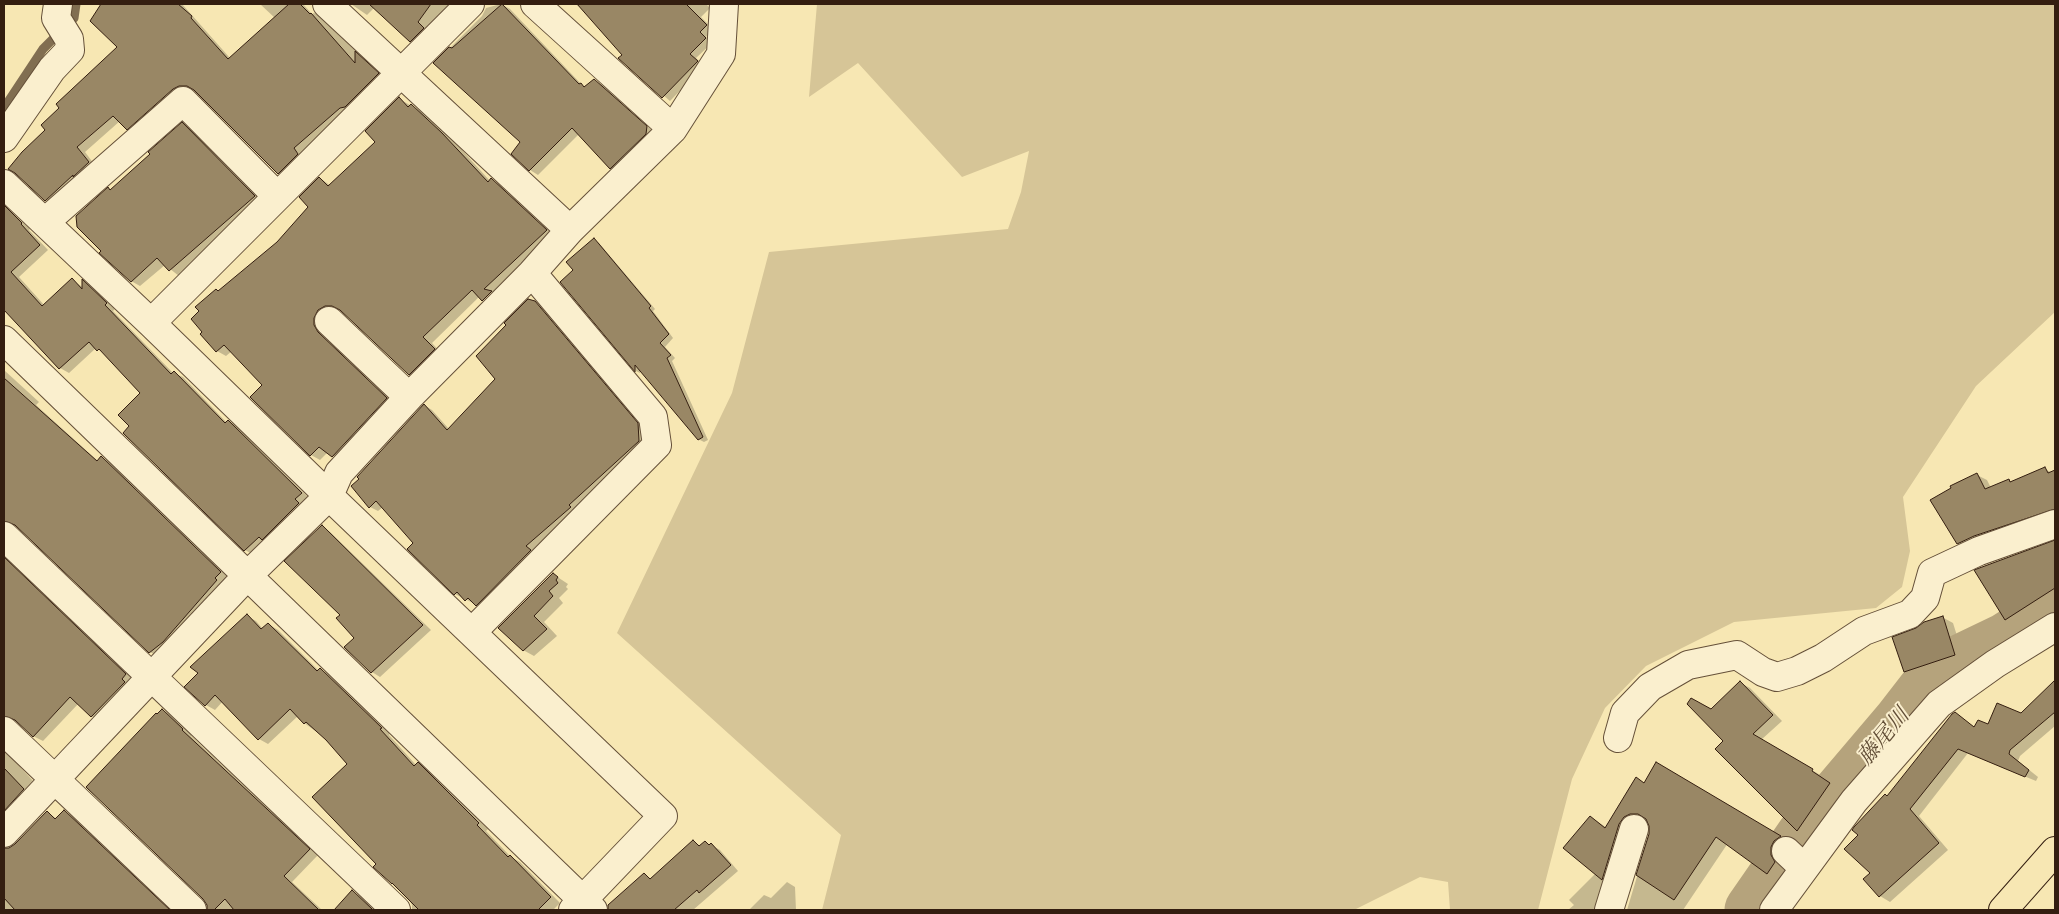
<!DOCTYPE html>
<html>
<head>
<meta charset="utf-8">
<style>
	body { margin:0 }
	#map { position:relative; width:2059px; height:914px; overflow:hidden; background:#f7e7b3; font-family:"IM FELL Double Pica",serif }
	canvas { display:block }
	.frame { position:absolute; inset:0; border:5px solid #341e10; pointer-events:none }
</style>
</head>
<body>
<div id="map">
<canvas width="2059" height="914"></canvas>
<div class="frame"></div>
</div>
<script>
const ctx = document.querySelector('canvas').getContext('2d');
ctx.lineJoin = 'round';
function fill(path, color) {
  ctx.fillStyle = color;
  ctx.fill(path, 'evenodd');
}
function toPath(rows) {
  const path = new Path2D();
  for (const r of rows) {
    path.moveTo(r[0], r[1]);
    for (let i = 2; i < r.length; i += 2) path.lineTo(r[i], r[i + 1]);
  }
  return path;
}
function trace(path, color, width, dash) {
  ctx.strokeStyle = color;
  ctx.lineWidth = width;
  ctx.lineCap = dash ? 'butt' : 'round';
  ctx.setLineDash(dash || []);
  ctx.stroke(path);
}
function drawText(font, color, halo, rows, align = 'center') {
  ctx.font = font + ' "IM FELL Double Pica","Noto Serif JP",serif';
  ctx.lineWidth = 4;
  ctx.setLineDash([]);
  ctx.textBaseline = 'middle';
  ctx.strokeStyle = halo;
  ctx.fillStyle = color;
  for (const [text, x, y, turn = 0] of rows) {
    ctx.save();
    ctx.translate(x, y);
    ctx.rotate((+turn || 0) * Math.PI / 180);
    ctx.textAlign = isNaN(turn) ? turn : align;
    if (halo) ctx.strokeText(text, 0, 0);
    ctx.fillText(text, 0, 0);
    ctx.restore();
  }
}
const green = toPath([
	[817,4,2055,4,2055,312,1976,386,1903,497,1910,551,1902,587,1876,608,1734,622,1646,666,1605,708,1572,779,1538,910,1450,910,1448,882,1420,877,1354,910,822,910,841,835,617,633,732,393,769,252,1008,229,1021,192,1029,151,962,177,858,63,809,97]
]);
const shadow = toPath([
	[103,4,182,4,230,58,276,19,260,4,303,4,312,14,314,13,322,17,386,79,301,153,306,159,286,178,278,173,196,90,189,90,136,133,120,121,85,152,97,168,54,205,46,200,47,130,119,47,92,21],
	[351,4,459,4,418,44,409,39,375,7,367,15],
	[501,4,510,9,583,86,586,88,594,80,603,85,654,132,619,172,611,168,579,134,538,175,530,170,513,154,522,142,435,63,482,16,486,8],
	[575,4,706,4,710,8,701,17,713,29,706,37,712,43,696,58,704,66,670,101,620,58,624,55,580,7],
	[399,99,421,111,452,139,490,181,491,179,500,185,555,236,492,305,484,301,493,292,480,296,432,343,443,355,419,379,409,374,342,310,335,311,323,331,327,339,396,404,342,462,328,452,320,460,311,455,252,397,264,385,232,351,226,356,217,351,201,334,218,292,278,243,310,207,320,178,331,186,377,142],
	[182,124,191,129,263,201,179,276,165,265,140,286,131,281,109,189,112,190],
	[4,205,30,229,29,230,48,250,19,277,45,306,72,280,84,288,83,281,90,285,115,309,113,311,173,373,183,377,227,423,228,421,237,426,310,499,254,555,245,550,131,426,142,393,107,355,96,348,69,373,60,368,4,308],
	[594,240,599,243,655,309,653,311,673,338,665,347,675,358,672,361,708,440,704,442,698,439,640,369,640,373,636,371,562,282,575,270],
	[535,302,543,307,646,429,647,446,485,609,455,594,415,543,383,507,378,511,370,507,424,405,432,410,449,429,497,379],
	[4,370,39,402,36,405,98,461,101,457,111,463,230,578,159,657,150,652,18,526,10,526,4,529],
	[2045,469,2052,473,2055,472,2055,516,1968,549,1958,543,1977,475,1987,480,1991,488,2008,480,2012,482],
	[322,527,330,532,431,630,380,677,372,672,346,647,356,638,341,615],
	[2055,542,2055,599,2016,624,2006,619,1976,571],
	[4,555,135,680,101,721,91,716,79,703,43,741,33,736,18,721,9,721,4,724],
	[553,574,568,584,566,587,568,589,559,598,563,603,544,622,557,636,534,656,523,650,500,628],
	[247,616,256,621,263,629,268,624,278,630,319,671,320,669,330,675,390,733,389,735,416,765,418,764,427,769,488,829,486,831,511,857,520,862,560,903,553,910,412,910,412,905,408,898,378,864,348,764,327,739,304,723,298,716,268,744,259,739,223,701,215,710,206,705,199,673],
	[1942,617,1953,623,1965,661,1916,677,1905,671],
	[2055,681,2055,726,2020,756,2018,761,2038,777,2036,781,1968,753,1919,816,1948,850,1890,902,1880,896,1864,879,1872,873,1888,797,1955,713,1976,728,1988,725,2022,714],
	[1741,683,1750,688,1782,721,1761,740,1822,776,1821,778,1839,789,1807,836,1797,830,1725,741,1711,711],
	[163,710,172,716,192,735,191,736,318,855,292,882,322,910,208,910,157,715],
	[4,750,37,785,4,825],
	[1656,764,1791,844,1786,869,1779,879,1728,843,1683,910,1627,910,1650,833,1650,825,1648,820,1642,820,1606,910,1568,910,1574,905,1569,900,1596,873,1591,817,1607,828,1644,784],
	[64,811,74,817,172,910,4,910,4,889,8,886,4,880,4,849,9,849,16,845,47,812,57,819],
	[694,842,701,846,705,842,720,850,738,871,693,910,613,910,644,875,652,879],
	[787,882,795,887,796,910,749,910,764,895,771,898],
	[353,892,362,897,376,910,336,910]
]);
const stream = toPath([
	[4,108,43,49,74,18,76,4]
]);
const river = toPath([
	[1752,910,1804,835,1900,722,1931,682,1958,663,2006,640,2055,609]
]);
const building = toPath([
	[101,4,178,4,192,16,191,18,228,59,289,4,300,4,310,14,311,13,355,63,355,51,379,73,345,107,340,108,294,148,298,154,278,174,194,90,187,86,179,86,173,89,127,130,113,116,77,147,89,162,73,177,73,175,45,201,15,173,8,169,22,152,45,130,41,125,59,108,56,104,117,47,90,21,101,4],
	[369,4,431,4,418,22,424,28,410,42,369,4],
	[502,4,579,84,581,83,584,87,594,79,647,126,646,134,610,169,572,128,529,171,511,154,520,142,433,63,449,47,452,48,502,4],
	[577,4,686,4,707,25,700,32,706,38,690,54,698,61,662,98,618,58,622,55,577,4],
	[399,97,408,107,411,104,442,133,488,182,491,178,547,230,484,289,492,291,482,301,472,290,423,337,435,349,409,375,340,310,332,306,325,306,318,310,314,318,314,325,318,332,387,398,332,457,319,447,310,456,250,397,262,385,224,345,216,352,200,334,202,332,191,319,199,311,195,307,216,289,218,291,277,242,308,207,299,197,319,177,328,186,375,142,365,131,399,97],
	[182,122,255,196,169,271,157,258,131,282,99,253,101,251,77,227,76,216,108,187,110,190,150,154,148,152,182,122],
	[4,205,22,223,21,224,40,245,11,272,42,306,72,278,82,289,82,279,107,303,105,305,171,374,174,371,225,423,228,420,302,493,295,499,299,503,262,540,259,537,244,551,123,433,129,426,118,415,140,393,99,349,97,351,89,342,59,369,4,310,4,205],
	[594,238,651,306,649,308,669,334,660,343,671,355,667,358,703,437,698,440,635,365,635,372,560,282,573,270,566,262,594,238],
	[528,299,535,301,638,423,639,441,569,505,571,507,526,546,531,550,476,606,468,598,465,601,457,592,454,595,407,549,413,543,376,501,369,508,351,486,359,479,357,477,424,404,447,430,495,379,476,356,506,325,504,323,528,299],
	[4,378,97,461,101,456,221,572,215,578,217,580,163,642,149,653,15,525,4,521,4,378],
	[2045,467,2048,473,2055,470,2055,509,1974,536,1957,544,1930,500,1951,488,1950,486,1977,473,1985,489,2009,479,2010,482,2045,467],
	[322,525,423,625,371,673,344,647,354,638,336,618,340,615,284,561,322,525],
	[2055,540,2055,588,2005,620,1974,570,2055,540],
	[4,557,126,674,122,679,125,682,91,717,70,697,33,737,15,720,4,716,4,557],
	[553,573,558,577,556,580,558,583,549,591,553,596,534,616,547,629,523,651,498,628,553,573],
	[247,614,261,629,268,623,317,671,320,668,382,728,380,729,414,766,418,762,479,823,477,825,508,857,510,855,551,897,538,910,419,910,392,883,392,884,373,867,376,864,312,797,347,764,326,740,306,722,304,724,290,709,258,740,215,695,205,706,184,687,198,673,190,667,247,614],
	[1943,616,1955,655,1904,672,1892,637,1916,628,1924,622,1943,616],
	[2055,680,2055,712,2010,750,2009,754,2029,770,2025,777,1958,749,1910,809,1939,843,1879,897,1863,879,1870,873,1844,849,1858,835,1852,830,1854,827,1885,794,1887,796,1952,714,1955,712,1974,727,1978,720,1988,724,1997,703,2021,713,2055,680],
	[1740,681,1773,715,1753,734,1813,769,1812,771,1830,783,1797,831,1715,749,1723,741,1687,704,1691,698,1711,709,1740,681],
	[162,709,183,729,182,730,310,849,284,876,319,910,234,910,225,899,214,910,207,910,207,905,203,899,86,787,156,713,157,714,162,709],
	[1656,762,1781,836,1774,841,1771,847,1771,855,1775,862,1767,874,1716,837,1674,900,1636,875,1649,834,1649,826,1646,819,1638,814,1630,814,1624,817,1619,824,1602,880,1563,848,1590,816,1605,828,1636,777,1644,783,1656,762],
	[4,768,24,789,4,811,4,768],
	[64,810,170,910,15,910,4,898,4,848,9,848,15,844,47,811,55,819,64,810],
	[693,840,699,846,705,841,709,845,711,843,731,865,699,893,697,890,674,910,608,910,608,905,644,873,650,879,693,840],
	[352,890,372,909,371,910,334,910,352,890]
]);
const minor = toPath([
	[327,4,570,230],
	[535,4,673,129],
	[4,138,52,69,70,50,69,39,56,18,58,4],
	[4,184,151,323,329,496,663,816,573,910],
	[45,222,183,101,277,196],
	[329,321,409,397],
	[151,323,470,4],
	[4,340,593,910],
	[4,536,396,910],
	[472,632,657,445,653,417,532,273],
	[4,731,192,910],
	[1618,738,1625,713,1650,687,1688,665,1737,655,1763,672,1777,677,1797,671,1823,658,1864,631,1910,614,1925,598,1932,573,1979,551,2055,524],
	[4,833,247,576,329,496,339,473,409,397,532,273,570,230,673,129,721,54,724,4],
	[1786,851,1804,868],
	[1609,910,1634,829],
	[1774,910,1854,801,1939,704,1995,664,2055,627]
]);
const highway = toPath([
	[2003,910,2055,851]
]);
const waterNames = [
	["藤尾川",1885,738,-50]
];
fill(green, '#d6c597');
fill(shadow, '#0003');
trace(stream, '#816e51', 9);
trace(river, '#b5a37c', 55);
fill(building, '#998765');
trace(building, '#341e10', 1);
trace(minor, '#655039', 30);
trace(highway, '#341e10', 30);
trace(minor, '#faefce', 28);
trace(highway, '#f7e7b3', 28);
drawText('italic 22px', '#614d36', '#faefce', waterNames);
</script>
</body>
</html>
